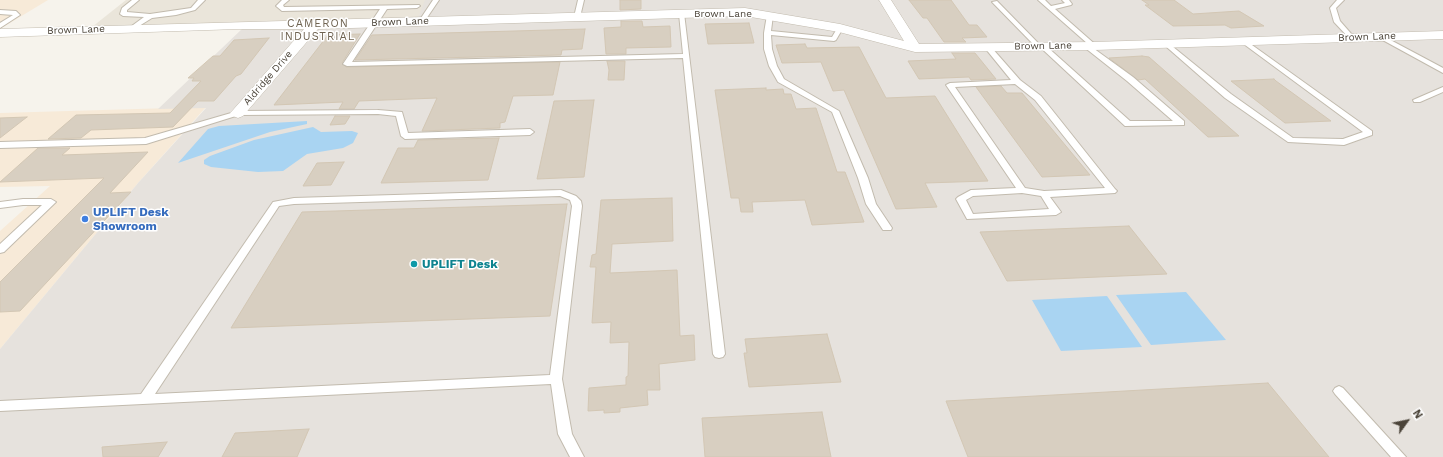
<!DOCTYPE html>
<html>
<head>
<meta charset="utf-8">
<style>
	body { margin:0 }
	#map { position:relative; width:1443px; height:457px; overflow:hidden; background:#f6f3ec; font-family:"Work Sans",sans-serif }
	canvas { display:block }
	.north { position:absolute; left:1387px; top:401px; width:40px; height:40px; -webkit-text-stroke:3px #fff; paint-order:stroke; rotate:57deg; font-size:11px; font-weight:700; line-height:16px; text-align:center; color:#4b4439 }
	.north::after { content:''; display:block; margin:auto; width:14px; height:18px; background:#4b4439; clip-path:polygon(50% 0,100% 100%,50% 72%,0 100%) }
</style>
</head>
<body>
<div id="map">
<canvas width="1443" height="457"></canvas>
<div class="north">N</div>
</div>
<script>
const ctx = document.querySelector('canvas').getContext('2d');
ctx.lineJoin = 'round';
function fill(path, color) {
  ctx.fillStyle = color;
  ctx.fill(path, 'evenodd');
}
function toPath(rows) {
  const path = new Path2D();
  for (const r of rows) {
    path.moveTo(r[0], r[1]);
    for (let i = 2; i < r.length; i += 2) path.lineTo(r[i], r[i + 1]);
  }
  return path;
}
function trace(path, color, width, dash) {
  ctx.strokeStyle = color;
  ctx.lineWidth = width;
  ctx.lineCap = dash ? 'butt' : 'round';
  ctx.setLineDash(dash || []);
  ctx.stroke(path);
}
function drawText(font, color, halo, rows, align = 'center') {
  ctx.font = font + ' "Work Sans",sans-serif';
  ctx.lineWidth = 3;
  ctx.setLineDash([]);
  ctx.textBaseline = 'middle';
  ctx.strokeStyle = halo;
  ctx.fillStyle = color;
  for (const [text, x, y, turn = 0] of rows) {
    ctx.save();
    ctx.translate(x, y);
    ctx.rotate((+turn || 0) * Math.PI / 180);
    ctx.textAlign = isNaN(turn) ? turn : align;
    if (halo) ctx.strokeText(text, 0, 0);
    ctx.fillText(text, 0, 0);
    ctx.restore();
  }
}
const residential = toPath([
	[126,0,427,0,418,18,92,27]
]);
const commercial = toPath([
	[0,0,48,0,0,29],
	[206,107,138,183,0,349,0,231,50,186,0,187,0,113]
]);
const industrial = toPath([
	[425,0,1443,0,1443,457,0,457,0,349,138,183,206,108,158,109,242,29,418,18]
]);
const water = toPath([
	[307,121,307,124,270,132,178,163,208,129,219,126],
	[313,127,321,132,352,131,358,133,353,143,343,148,307,154,283,171,258,172,211,167,204,164,204,160,210,156,254,140],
	[1186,292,1226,340,1151,345,1116,295],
	[1107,296,1142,347,1061,351,1032,300]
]);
const building = toPath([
	[620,0,641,0,641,9,620,10,620,0],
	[909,0,951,0,969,25,977,25,987,37,962,38,966,42,944,42,927,18,923,18,909,0],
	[1142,0,1174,0,1193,14,1239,11,1264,26,1231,28,1225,25,1173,26,1145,5,1149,5,1142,0],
	[621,21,642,21,643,27,670,26,671,47,626,48,626,54,606,54,604,28,621,27,621,21],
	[749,23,754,43,708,44,705,24,749,23],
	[585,29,582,49,562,50,561,55,355,60,372,35,585,29],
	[360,34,342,63,346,67,560,62,553,95,513,96,505,122,500,123,500,128,422,131,437,98,359,101,354,109,339,109,343,102,274,105,328,35,360,34],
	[269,38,241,74,236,76,214,101,198,101,173,127,91,130,81,138,48,139,76,115,170,113,201,81,192,81,194,78,188,78,213,56,220,56,234,40,269,38],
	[805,44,807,48,859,47,886,98,935,96,988,181,925,183,937,207,896,209,844,90,833,91,821,62,782,63,776,45,805,44],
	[952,53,975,53,996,79,971,80,969,77,919,79,908,61,956,59,952,53],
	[1142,56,1149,57,1239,136,1208,137,1145,79,1138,80,1109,58,1142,56],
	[607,61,625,61,624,80,608,80,609,70,607,61],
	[1274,79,1276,81,1331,121,1285,123,1231,81,1274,79],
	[1001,86,1007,93,1022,93,1090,175,1042,177,976,87,1001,86],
	[766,88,766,90,783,89,784,94,791,94,796,109,816,108,837,172,845,172,864,222,812,225,805,200,752,202,753,212,741,212,739,198,731,198,715,90,766,88],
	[594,100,584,177,537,179,554,101,594,100],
	[335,116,350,116,345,124,330,125,335,116],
	[27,117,0,138,0,118,27,117],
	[499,138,488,180,381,183,398,148,414,148,418,140,499,138],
	[38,148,70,148,62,155,148,152,110,193,131,192,20,311,0,312,0,282,104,178,0,182,38,148],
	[344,162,331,185,303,186,317,163,344,162],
	[672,198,673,241,612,244,610,273,677,270,680,336,694,335,695,360,659,364,660,390,647,390,648,405,620,408,620,412,604,413,604,410,588,411,589,388,626,385,626,377,628,376,629,342,610,343,611,322,592,323,596,267,590,267,592,255,596,254,601,200,672,198],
	[567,204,550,316,231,328,302,212,567,204],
	[1129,226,1167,274,1007,281,980,232,1129,226],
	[827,334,841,382,749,387,744,353,747,353,745,339,827,334],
	[1268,383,1329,457,968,457,946,401,1268,383],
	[822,412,831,457,705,457,702,418,822,412],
	[309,429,297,457,222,457,235,433,309,429],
	[167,442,158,457,103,457,102,447,167,442]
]);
const service = toPath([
	[132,0,139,0,127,10,127,12,150,14,191,8,198,0,205,0,195,10,176,15,152,18,131,31,129,30,129,28,144,17,123,16,120,14,122,8,132,0],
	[282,0,289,0,283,5,284,7,419,5,420,6,417,8,387,9,352,62,683,54,679,14,684,13,725,354,723,357,719,358,715,357,713,354,683,58,347,66,343,64,380,9,282,11,276,6,282,0],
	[433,0,439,0,424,22,420,22,419,21,433,0],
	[578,0,584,0,580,17,577,19,574,17,578,0],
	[1038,0,1045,0,1051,6,1065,3,1062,0,1069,0,1072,4,1071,5,1055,9,1097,46,1093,48,1133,77,1184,121,1184,125,1125,126,1040,47,1036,47,992,2,997,1,1040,45,1045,45,1130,121,1173,121,1127,81,1084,47,1084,45,1088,44,1038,0],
	[1337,0,1344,0,1336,8,1340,21,1354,37,1354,39,1350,39,1334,22,1330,8,1337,0],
	[0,10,16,11,20,15,0,28,0,23,13,15,0,14,0,10],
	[770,13,773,15,771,31,832,37,838,27,843,28,836,40,834,41,771,35,772,49,777,66,784,79,839,111,868,178,876,204,892,228,891,230,883,230,866,204,858,178,832,112,778,82,769,66,764,49,764,33,767,15,770,13],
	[1381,35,1443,68,1443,73,1379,38,1378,37,1381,35],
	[1241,40,1245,40,1372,131,1372,135,1344,145,1288,142,1225,98,1162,43,1167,42,1231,94,1293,138,1343,139,1363,132,1241,42,1241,40],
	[989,46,991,47,1020,80,1041,96,1115,189,1117,191,1115,193,1050,197,1061,212,1056,215,967,219,956,199,958,197,971,190,1016,188,946,85,950,83,1011,80,985,48,989,46],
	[1015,84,1035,100,1105,188,1044,191,1025,188,955,87,1015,84],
	[1022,193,1041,196,1049,209,973,214,966,200,973,196,1022,193],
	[1443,87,1443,92,1420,102,1414,102,1413,100,1443,87],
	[378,110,402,112,408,133,530,129,534,132,530,135,405,139,401,136,396,116,378,114,239,115,146,144,0,148,0,142,145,138,238,111,378,110],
	[561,190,576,196,581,201,582,206,562,379,572,434,584,457,570,457,558,434,551,384,0,411,0,401,141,394,273,202,294,198,561,190],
	[560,196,570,200,572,206,550,375,155,394,279,206,294,204,560,196],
	[23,199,51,199,56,202,4,252,0,253,0,244,42,205,23,205,0,208,0,202,23,199],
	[1339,386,1343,388,1406,457,1391,457,1335,394,1333,391,1335,388,1339,386]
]);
const minor = toPath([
	[879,0,891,0,919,44,1094,42,1443,31,1443,39,1094,50,915,52,839,32,745,16,318,29,243,116,238,118,233,116,230,113,233,110,304,29,238,29,0,37,0,29,745,8,840,24,904,41,879,0]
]);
const markers = [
	[85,219,4,"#3f7fe0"],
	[414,264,4,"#0f9aa8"]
];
const farStreetnames = [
	["Brown Lane",723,14],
	["Brown Lane",400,22,-2],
	["Brown Lane",76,30,-2],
	["Brown Lane",1367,37,-2],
	["Brown Lane",1043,46,-1],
	["Aldridge Drive",268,78,-49]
];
const farNeighbourhoodnames = [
	["CAMERON",318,24],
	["INDUSTRIAL",318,37]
];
const shopNames = [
	["UPLIFT Desk",93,212],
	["Showroom",93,226]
];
const cultureNames = [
	["UPLIFT Desk",422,264]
];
fill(residential, '#eae5da');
fill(commercial, '#f7ead8');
fill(industrial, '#e6e2dd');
fill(water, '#a9d4f2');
fill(building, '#d8cfc1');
trace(building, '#d3c7b4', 1);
trace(service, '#c2bbae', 2);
trace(minor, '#c2bbae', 1);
fill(service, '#fff');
fill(minor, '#fff');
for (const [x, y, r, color] of markers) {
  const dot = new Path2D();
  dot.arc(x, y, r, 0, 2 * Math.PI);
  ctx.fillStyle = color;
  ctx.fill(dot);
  trace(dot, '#fff', 1.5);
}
drawText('10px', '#4b4439', '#fff', farStreetnames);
ctx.letterSpacing = '1px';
drawText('11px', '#6e6250', '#fff', farNeighbourhoodnames);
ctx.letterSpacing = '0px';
drawText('bold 12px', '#366cbe', '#fff', shopNames, 'left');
drawText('bold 12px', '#0d838f', '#fff', cultureNames, 'left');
</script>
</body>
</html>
